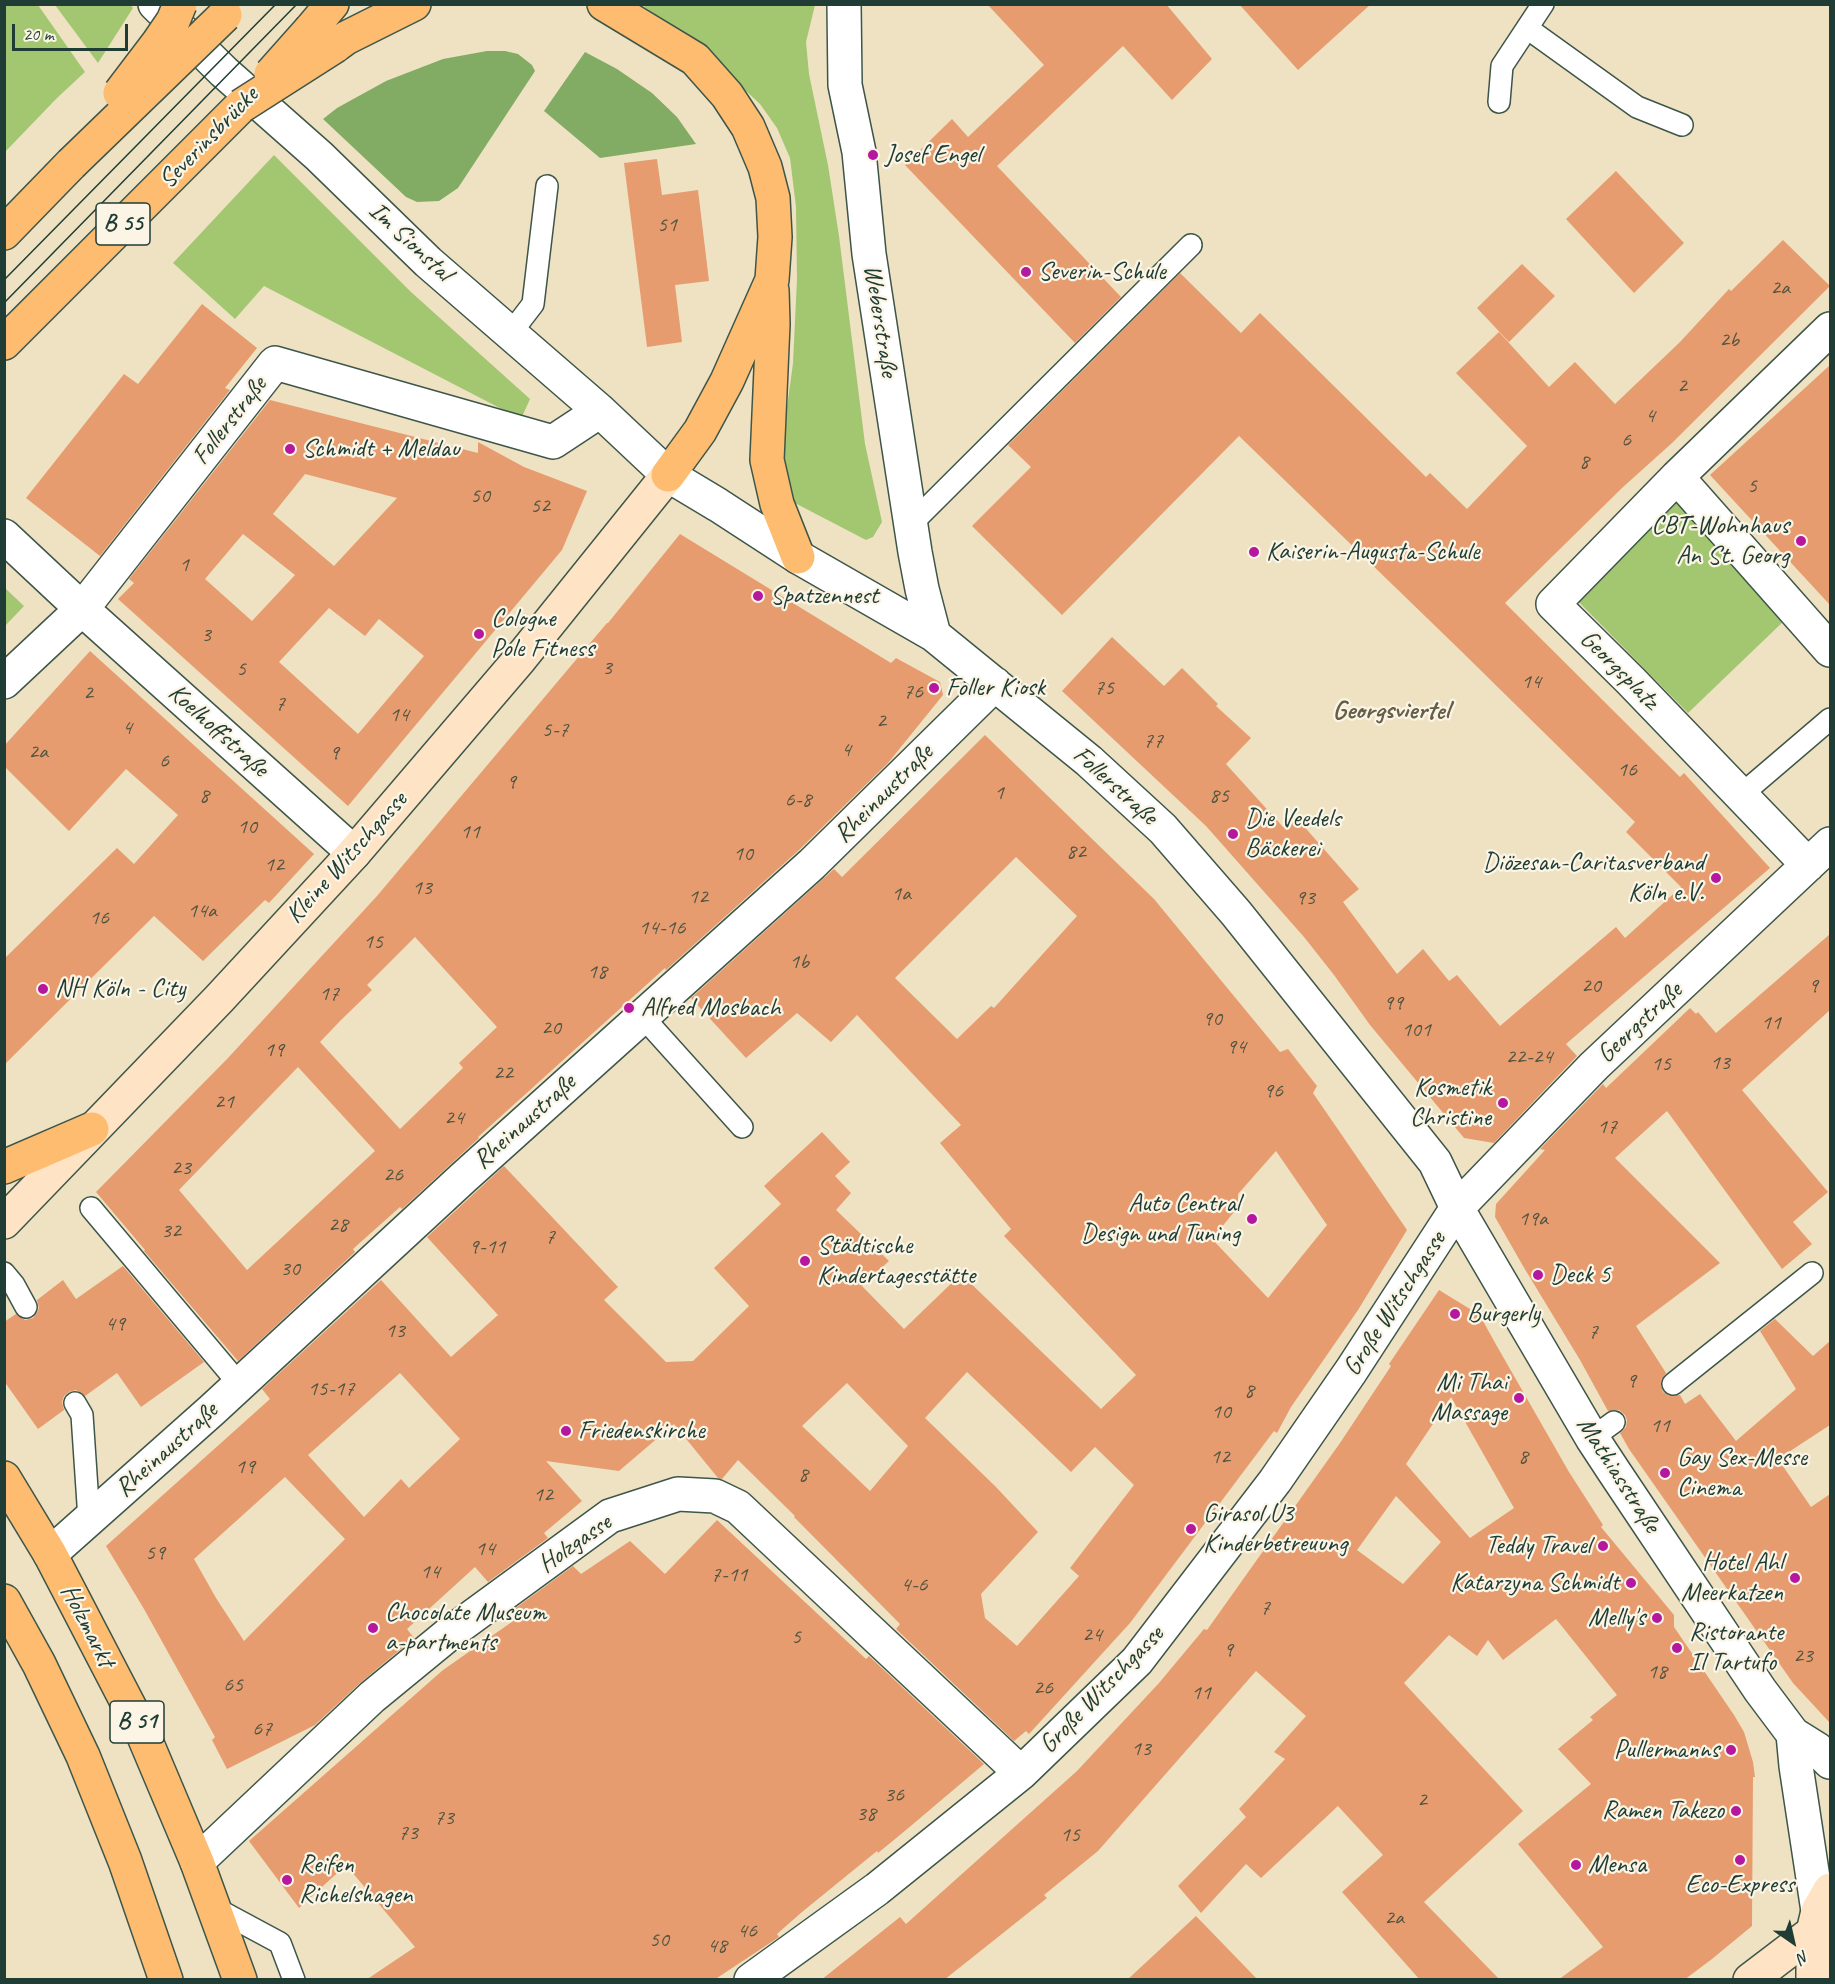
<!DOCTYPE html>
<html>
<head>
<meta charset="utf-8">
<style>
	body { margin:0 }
	#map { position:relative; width:1835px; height:1984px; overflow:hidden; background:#eee2c3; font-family:Caveat,sans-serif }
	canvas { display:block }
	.frame { position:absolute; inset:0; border:6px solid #1f3d34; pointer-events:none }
	.north { position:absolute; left:1763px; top:1912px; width:60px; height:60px; -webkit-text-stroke:4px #fcf5e5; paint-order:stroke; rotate:146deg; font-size:16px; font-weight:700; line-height:24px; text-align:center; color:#1f3d34 }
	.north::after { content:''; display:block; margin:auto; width:21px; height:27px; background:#1f3d34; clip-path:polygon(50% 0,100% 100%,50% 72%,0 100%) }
	.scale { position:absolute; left:12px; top:24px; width:116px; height:27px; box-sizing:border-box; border:3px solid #1f3d34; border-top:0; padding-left:8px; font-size:18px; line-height:21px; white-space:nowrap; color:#1f3d34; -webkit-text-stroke:4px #fcf5e5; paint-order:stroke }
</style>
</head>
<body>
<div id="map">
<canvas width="1835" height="1984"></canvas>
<div class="frame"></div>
<div class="north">N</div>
<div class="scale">20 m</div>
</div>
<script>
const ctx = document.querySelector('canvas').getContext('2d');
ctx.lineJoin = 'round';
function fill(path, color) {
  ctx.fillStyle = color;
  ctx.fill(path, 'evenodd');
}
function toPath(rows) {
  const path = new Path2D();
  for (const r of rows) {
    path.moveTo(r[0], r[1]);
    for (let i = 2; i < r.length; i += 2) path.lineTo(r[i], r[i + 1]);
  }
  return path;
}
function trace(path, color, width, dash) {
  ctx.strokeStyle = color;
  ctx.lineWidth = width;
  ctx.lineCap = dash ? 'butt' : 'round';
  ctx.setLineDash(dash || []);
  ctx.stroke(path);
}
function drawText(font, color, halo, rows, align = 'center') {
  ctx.font = font + ' Caveat,sans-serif';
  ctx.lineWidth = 4.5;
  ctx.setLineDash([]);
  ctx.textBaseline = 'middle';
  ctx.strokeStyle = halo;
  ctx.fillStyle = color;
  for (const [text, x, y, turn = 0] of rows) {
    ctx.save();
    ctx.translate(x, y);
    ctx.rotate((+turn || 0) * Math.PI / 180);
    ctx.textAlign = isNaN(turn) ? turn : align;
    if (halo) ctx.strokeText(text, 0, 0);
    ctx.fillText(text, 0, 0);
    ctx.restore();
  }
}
const green = toPath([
	[5,4,38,5,85,72,57,98,5,152],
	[130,4,133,8,98,63,55,5],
	[642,5,815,5,806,42,809,74,828,165,839,236,865,444,882,522,873,537,866,540,791,501,784,466,785,422,793,363,797,279,796,207,790,158,777,128,760,104,716,63],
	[274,155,411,292,530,399,521,419,264,286,235,319,173,263],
	[1668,487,1787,618,1688,713,1568,591],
	[5,588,24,606,5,626,4,626]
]);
const forest = toPath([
	[487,51,505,51,518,54,532,65,535,71,458,188,439,201,417,202,406,197,323,119,337,108,386,81,443,59],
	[585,52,617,69,652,93,677,117,696,144,600,158,544,111]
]);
const building = toPath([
	[987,4,1166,4,1212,59,1172,100,1123,46,997,166,1121,297,1075,343,905,165,952,119,968,137,1044,65],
	[1239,4,1371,4,1298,70],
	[657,159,662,195,698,190,709,281,675,285,682,342,647,347,624,163],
	[1616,171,1684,243,1634,293,1566,219],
	[1783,240,1830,286,1672,443,1622,488,1505,603,1680,777,1684,773,1770,868,1566,1044,1577,1056,1494,1143,1464,1138,1370,1025,1334,975,1304,937,1206,826,1062,691,1112,637,1164,686,1182,668,1218,704,1216,706,1251,738,1226,764,1283,827,1294,815,1359,889,1343,902,1397,974,1423,949,1449,981,1457,975,1500,1026,1616,927,1625,938,1681,887,1626,832,1635,822,1460,650,1239,436,1062,615,972,526,1031,467,1008,445,1180,273,1241,333,1260,313,1426,477,1430,473,1467,509,1527,446,1456,373,1499,332,1549,387,1575,362,1615,404,1680,342,1729,289,1731,291],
	[1522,264,1555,296,1509,342,1477,308],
	[202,304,257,348,225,388,230,390,100,556,26,498,124,374,138,384],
	[1830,365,1830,605,1710,475],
	[270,400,478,453,478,442,524,467,587,491,562,550,348,806,118,599,134,583,129,579],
	[305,474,397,498,334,566,273,514],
	[243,534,295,575,252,621,205,579],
	[329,608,365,636,379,619,424,656,358,734,279,662],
	[680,534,891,663,896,658,940,682,943,695,888,763,799,850,666,970,665,968,478,1137,479,1138,402,1209,400,1207,353,1249,355,1252,238,1361,144,1251,145,1250,96,1192,228,1058,377,896,607,623,608,623],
	[415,937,497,1027,459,1063,463,1068,400,1129,320,1042,341,1020,372,990,367,985],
	[298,1067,375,1151,247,1270,179,1190],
	[90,651,314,854,269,903,265,900,203,961,154,916,4,1065,4,959,117,848,134,864,178,815,126,769,69,831,4,766,4,746],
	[985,735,1154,899,1280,1052,1288,1049,1317,1086,1313,1093,1407,1230,1358,1310,1291,1407,1277,1433,1274,1431,1130,1623,1029,1734,1026,1731,1014,1741,896,1629,900,1624,794,1517,795,1516,738,1460,722,1479,718,1478,674,1424,619,1471,546,1461,582,1501,544,1533,548,1538,488,1582,475,1567,407,1629,414,1638,360,1683,315,1725,227,1769,212,1740,215,1737,144,1609,106,1546,270,1399,262,1389,381,1280,451,1357,498,1315,427,1237,504,1166,618,1287,604,1300,666,1362,693,1361,749,1306,714,1268,781,1204,764,1186,822,1132,850,1162,835,1176,851,1193,836,1210,889,1261,862,1286,904,1329,961,1274,1101,1409,1136,1375,1004,1236,1011,1229,940,1143,961,1125,857,1015,831,1042,797,1013,746,1058,691,998,834,869,842,877],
	[1016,857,1077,916,994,1008,991,1006,957,1039,895,978],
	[1276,1151,1327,1225,1268,1298,1212,1239,1238,1207,1238,1194],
	[967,1372,1071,1472,1095,1447,1134,1485,1070,1568,1079,1576,1017,1646,985,1618,981,1594,1038,1532,996,1487,925,1418],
	[400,1373,460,1439,409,1488,401,1479,364,1517,308,1455],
	[847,1383,908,1446,870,1491,802,1426],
	[285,1477,345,1539,244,1641,216,1598,194,1559],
	[1830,934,1830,1010,1742,1090,1828,1192,1793,1222,1812,1244,1782,1269,1667,1111,1615,1158,1720,1263,1636,1326,1666,1373,1661,1380,1661,1386,1663,1392,1669,1396,1680,1395,1685,1404,1700,1394,1736,1441,1796,1389,1760,1331,1775,1319,1813,1356,1830,1341,1830,1425,1778,1459,1811,1507,1830,1494,1830,1723,1793,1683,1629,1449,1620,1433,1626,1427,1627,1420,1625,1415,1619,1410,1608,1411,1580,1360,1523,1266,1495,1217,1496,1204,1545,1150,1540,1149,1603,1084,1606,1088,1690,1008,1696,1014,1698,1012,1716,1033],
	[123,1266,204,1362,141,1407,117,1373,85,1396,76,1390,69,1392,64,1396,62,1402,64,1410,38,1429,4,1381,4,1322,16,1314,25,1320,33,1318,37,1313,39,1308,37,1300,63,1280,76,1299],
	[1439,1290,1483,1317,1483,1321,1494,1341,1569,1472,1603,1525,1601,1527,1674,1615,1674,1627,1734,1715,1744,1732,1753,1762,1755,1777,1753,1777,1752,1926,1712,1959,1684,1980,1558,1980,1603,1947,1518,1844,1591,1784,1558,1749,1593,1720,1590,1717,1617,1695,1556,1619,1503,1660,1488,1640,1477,1656,1449,1635,1404,1683,1523,1811,1424,1902,1500,1980,1420,1980,1342,1892,1383,1855,1338,1806,1261,1878,1246,1864,1201,1913,1178,1886,1246,1817,1239,1809,1285,1759,1274,1752,1306,1716,1256,1671,1098,1851,1044,1895,1047,1898,944,1980,821,1980,900,1917,906,1924,1077,1771,1159,1683,1204,1629,1207,1630,1340,1443,1391,1366,1389,1364],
	[1451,1397,1514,1508,1470,1538,1406,1464],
	[1396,1496,1441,1542,1403,1584,1357,1550],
	[717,1520,866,1659,869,1656,984,1764,906,1830,878,1853,877,1851,802,1912,777,1934,779,1937,714,1980,366,1980,415,1947,346,1865,299,1908,249,1841,443,1670,519,1617,513,1610,573,1566,581,1574,630,1541,665,1574],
	[1196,1916,1258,1980,1127,1980]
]);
const lane = toPath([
	[1527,28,1637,107,1682,125],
	[1499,102,1502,66,1543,4],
	[510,334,533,304,547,186],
	[911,524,1191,245],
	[1741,795,1830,719],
	[642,1016,742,1127],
	[91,1208,240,1385],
	[4,1273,14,1285,26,1307],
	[1673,1384,1812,1273],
	[75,1403,82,1415,89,1519],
	[1592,1438,1614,1422],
	[213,1907,280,1943,294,1980]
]);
const street = toPath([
	[155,4,224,72,319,156,428,262,600,411,668,475,718,505,798,557,934,635,1089,761,1163,829,1236,913,1435,1162,1457,1208,1592,1438,1613,1470,1760,1690,1793,1734,1817,1749,1830,1762],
	[844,4,845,85,859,152,869,254,915,552,922,589,934,635],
	[1677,477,1830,329],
	[4,536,82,609,354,853],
	[4,682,82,609,275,363,553,442,600,411],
	[1808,865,1631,681,1553,604,1677,477,1830,650],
	[50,1554,212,1410,463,1178,812,864,995,684],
	[1793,1734,1796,1766,1818,1911],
	[197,1862,372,1697,450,1633,610,1516,678,1494,715,1496,738,1507,1021,1773],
	[751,1980,877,1889,1021,1773,1137,1661,1275,1481,1351,1371,1457,1208,1594,1066,1830,844]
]);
const secondary = toPath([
	[4,1222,219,999,354,853,520,659,668,475],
	[1750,1980,1813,1932],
	[1813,1980,1813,1932,1818,1911,1830,1890]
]);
const primary = toPath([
	[604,4,695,59,727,95,748,127,765,167,773,198,775,237,772,280,727,381,700,431,668,475],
	[311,29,332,4],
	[335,46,346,38,414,4],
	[4,233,71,164],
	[772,290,773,324,767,460,777,504,798,557],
	[4,343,241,106],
	[4,1167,92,1129],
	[4,1478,50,1554,140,1727,197,1862,240,1980],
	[4,1601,39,1664,83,1756,125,1861,166,1980]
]);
const tram = toPath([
	[4,280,276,4],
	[4,303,297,4]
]);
const primaryBridge = toPath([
	[271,74,311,29],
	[120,93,158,43,173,21,180,4],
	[241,106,335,46],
	[71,164,225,15]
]);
const markers = [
	[873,155,6,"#b5179e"],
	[1026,272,6,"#b5179e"],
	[290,449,6,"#b5179e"],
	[1801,541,6,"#b5179e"],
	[1254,552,6,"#b5179e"],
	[758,596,6,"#b5179e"],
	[479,634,6,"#b5179e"],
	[934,688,6,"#b5179e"],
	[1233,834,6,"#b5179e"],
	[1716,878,6,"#b5179e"],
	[43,989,6,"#b5179e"],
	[629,1008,6,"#b5179e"],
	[1503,1103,6,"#b5179e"],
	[1252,1219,6,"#b5179e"],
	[805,1261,6,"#b5179e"],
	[1538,1275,6,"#b5179e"],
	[1455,1314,6,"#b5179e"],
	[1519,1398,6,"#b5179e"],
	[566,1431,6,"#b5179e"],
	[1665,1473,6,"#b5179e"],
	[1191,1529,6,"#b5179e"],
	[1603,1546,6,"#b5179e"],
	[1795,1578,6,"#b5179e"],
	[1631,1583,6,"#b5179e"],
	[1657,1618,6,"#b5179e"],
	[373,1628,6,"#b5179e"],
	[1677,1648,6,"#b5179e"],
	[1731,1750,6,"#b5179e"],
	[1736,1811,6,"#b5179e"],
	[1740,1860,6,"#b5179e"],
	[1576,1865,6,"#b5179e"],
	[287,1880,6,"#b5179e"]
];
const numberNames = [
	["51",667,225],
	["2a",1780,288],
	["2b",1729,340],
	["2",1682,386],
	["4",1650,416],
	["6",1626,440],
	["8",1584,462],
	["5",1752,486],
	["50",480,496],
	["52",540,506],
	["1",184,565],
	["3",206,635],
	["3",607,668],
	["5",241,669],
	["14",1531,682],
	["75",1104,688],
	["76",913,692],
	["2",88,693],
	["7",280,704],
	["14",399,715],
	["2",881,721],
	["4",127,728],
	["5-7",555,730],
	["77",1153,741],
	["4",846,750],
	["2a",38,752],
	["9",334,753],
	["6",164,761],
	["16",1627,770],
	["9",511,782],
	["1",999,793],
	["8",204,796],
	["85",1219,796],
	["6-8",798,800],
	["10",247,827],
	["11",470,832],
	["82",1076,852],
	["10",743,854],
	["12",274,865],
	["13",422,888],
	["1a",901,894],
	["12",698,897],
	["93",1305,898],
	["14a",202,911],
	["16",99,918],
	["14-16",662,928],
	["15",373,942],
	["1b",799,962],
	["18",597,972],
	["20",1591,986],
	["9",1813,986],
	["17",329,994],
	["99",1393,1003],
	["90",1212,1019],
	["11",1771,1023],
	["20",551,1028],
	["101",1416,1030],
	["94",1236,1047],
	["19",274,1050],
	["22-24",1529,1057],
	["13",1720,1063],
	["15",1661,1064],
	["22",503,1073],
	["96",1273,1091],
	["21",224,1102],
	["24",454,1118],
	["17",1607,1127],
	["23",181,1168],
	["26",393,1175],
	["19a",1533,1219],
	["28",338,1225],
	["32",171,1231],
	["7",550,1237],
	["9-11",487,1247],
	["30",290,1269],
	["49",115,1324],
	["13",395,1331],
	["7",1593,1332],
	["9",1631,1381],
	["15-17",331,1389],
	["8",1249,1391],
	["10",1221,1412],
	["11",1660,1426],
	["12",1220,1457],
	["8",1523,1457],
	["19",245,1467],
	["8",803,1475],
	["12",543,1495],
	["14",485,1549],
	["59",155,1553],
	["14",430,1572],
	["7-11",729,1575],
	["4-6",914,1585],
	["7",1265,1608],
	["24",1092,1635],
	["5",796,1637],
	["9",1228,1650],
	["23",1803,1656],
	["18",1657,1672],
	["65",233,1685],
	["26",1043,1688],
	["11",1201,1693],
	["67",262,1729],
	["13",1141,1749],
	["36",894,1795],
	["2",1422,1800],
	["38",866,1814],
	["73",444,1818],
	["73",408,1833],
	["15",1070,1835],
	["2a",1394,1918],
	["46",747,1931],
	["50",659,1940],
	["48",717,1946]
];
const shields = [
	[123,224,54],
	[137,1722,54]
];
const shieldNames = [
	["B 55",123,224],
	["B 51",137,1722]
];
const streetNames = [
	["Severinsbrücke",209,138,-46],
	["Im Sionstal",410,242,43],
	["Weberstraße",880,321,81],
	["Follerstraße",230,421,-52],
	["Georgsplatz",1619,670,45],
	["Koelhoffstraße",218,731,42],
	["Follerstraße",1115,786,42],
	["Rheinaustraße",884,794,-45],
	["Kleine Witschgasse",347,858,-48],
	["Georgstraße",1640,1023,-43],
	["Rheinaustraße",525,1122,-42],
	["Große Witschgasse",1395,1304,-57],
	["Rheinaustraße",167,1450,-42],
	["Mathiasstraße",1618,1475,57],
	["Holzgasse",575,1544,-35],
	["Holzmarkt",87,1626,63],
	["Große Witschgasse",1102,1690,-46]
];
const poiNames = [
	["Josef Engel",885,155],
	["Severin-Schule",1038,272],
	["Schmidt + Meldau",302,449],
	["CBT-Wohnhaus",1789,526,"right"],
	["An St. Georg",1789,556,"right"],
	["Kaiserin-Augusta-Schule",1266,552],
	["Spatzennest",770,596],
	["Cologne",491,619],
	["Pole Fitness",491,649],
	["Foller Kiosk",946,688],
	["Die Veedels",1245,819],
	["Bäckerei",1245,849],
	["Diözesan-Caritasverband",1704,863,"right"],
	["Köln e.V.",1704,893,"right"],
	["NH Köln - City",55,989],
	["Alfred Mosbach",641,1008],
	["Kosmetik",1491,1088,"right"],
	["Christine",1491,1118,"right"],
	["Auto Central",1240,1204,"right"],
	["Design und Tuning",1240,1234,"right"],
	["Städtische",817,1246],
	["Kindertagesstätte",817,1276],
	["Deck 5",1550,1275],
	["Burgerly",1467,1314],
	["Mi Thai",1507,1383,"right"],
	["Massage",1507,1413,"right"],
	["Friedenskirche",578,1431],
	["Gay Sex-Messe",1677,1458],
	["Cinema",1677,1488],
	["Girasol U3",1203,1514],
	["Kinderbetreuung",1203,1544],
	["Teddy Travel",1591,1546,"right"],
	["Hotel Ahl",1783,1563,"right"],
	["Meerkatzen",1783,1593,"right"],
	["Katarzyna Schmidt",1619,1583,"right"],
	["Chocolate Museum",385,1613],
	["a-partments",385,1643],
	["Melly's",1645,1618,"right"],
	["Ristorante",1689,1633],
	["Il Tartufo",1689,1663],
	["Pullermanns",1719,1750,"right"],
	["Ramen Takezo",1724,1811,"right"],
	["Reifen",299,1865],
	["Richelshagen",299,1895],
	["Mensa",1588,1865],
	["Eco-Express",1740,1885,"center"]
];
const neighbourhoodNames = [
	["Georgsviertel",1391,711]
];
fill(green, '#a3c771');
fill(forest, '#82ac63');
fill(building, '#e69c6e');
trace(lane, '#3e5649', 24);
trace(street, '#3e5649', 36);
trace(secondary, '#3e5649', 36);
trace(primary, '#3e5649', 36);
trace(lane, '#fff', 21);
trace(street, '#fff', 33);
trace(secondary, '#fee4c5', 33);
trace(primary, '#fdbc6f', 33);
trace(tram, '#1f3d34', 1.5);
trace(primaryBridge, '#3e5649', 36, []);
trace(primaryBridge, '#fdbc6f', 33);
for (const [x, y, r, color] of markers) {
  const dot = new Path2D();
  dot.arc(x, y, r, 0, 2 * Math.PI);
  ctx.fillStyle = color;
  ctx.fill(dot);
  trace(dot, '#fcf5e5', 2);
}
drawText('22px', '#515542', null, numberNames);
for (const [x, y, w] of shields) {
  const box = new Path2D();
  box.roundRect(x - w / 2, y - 21, w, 42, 4.5);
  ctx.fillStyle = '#fcf5e5';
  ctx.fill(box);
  trace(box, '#1f3d34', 1.5);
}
drawText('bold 24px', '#1f3d34', null, shieldNames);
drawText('26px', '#1f3d34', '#fcf5e5', streetNames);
drawText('26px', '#1f3d34', '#fcf5e5', poiNames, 'left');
drawText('bold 27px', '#655e48', '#fcf5e5', neighbourhoodNames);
</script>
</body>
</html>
